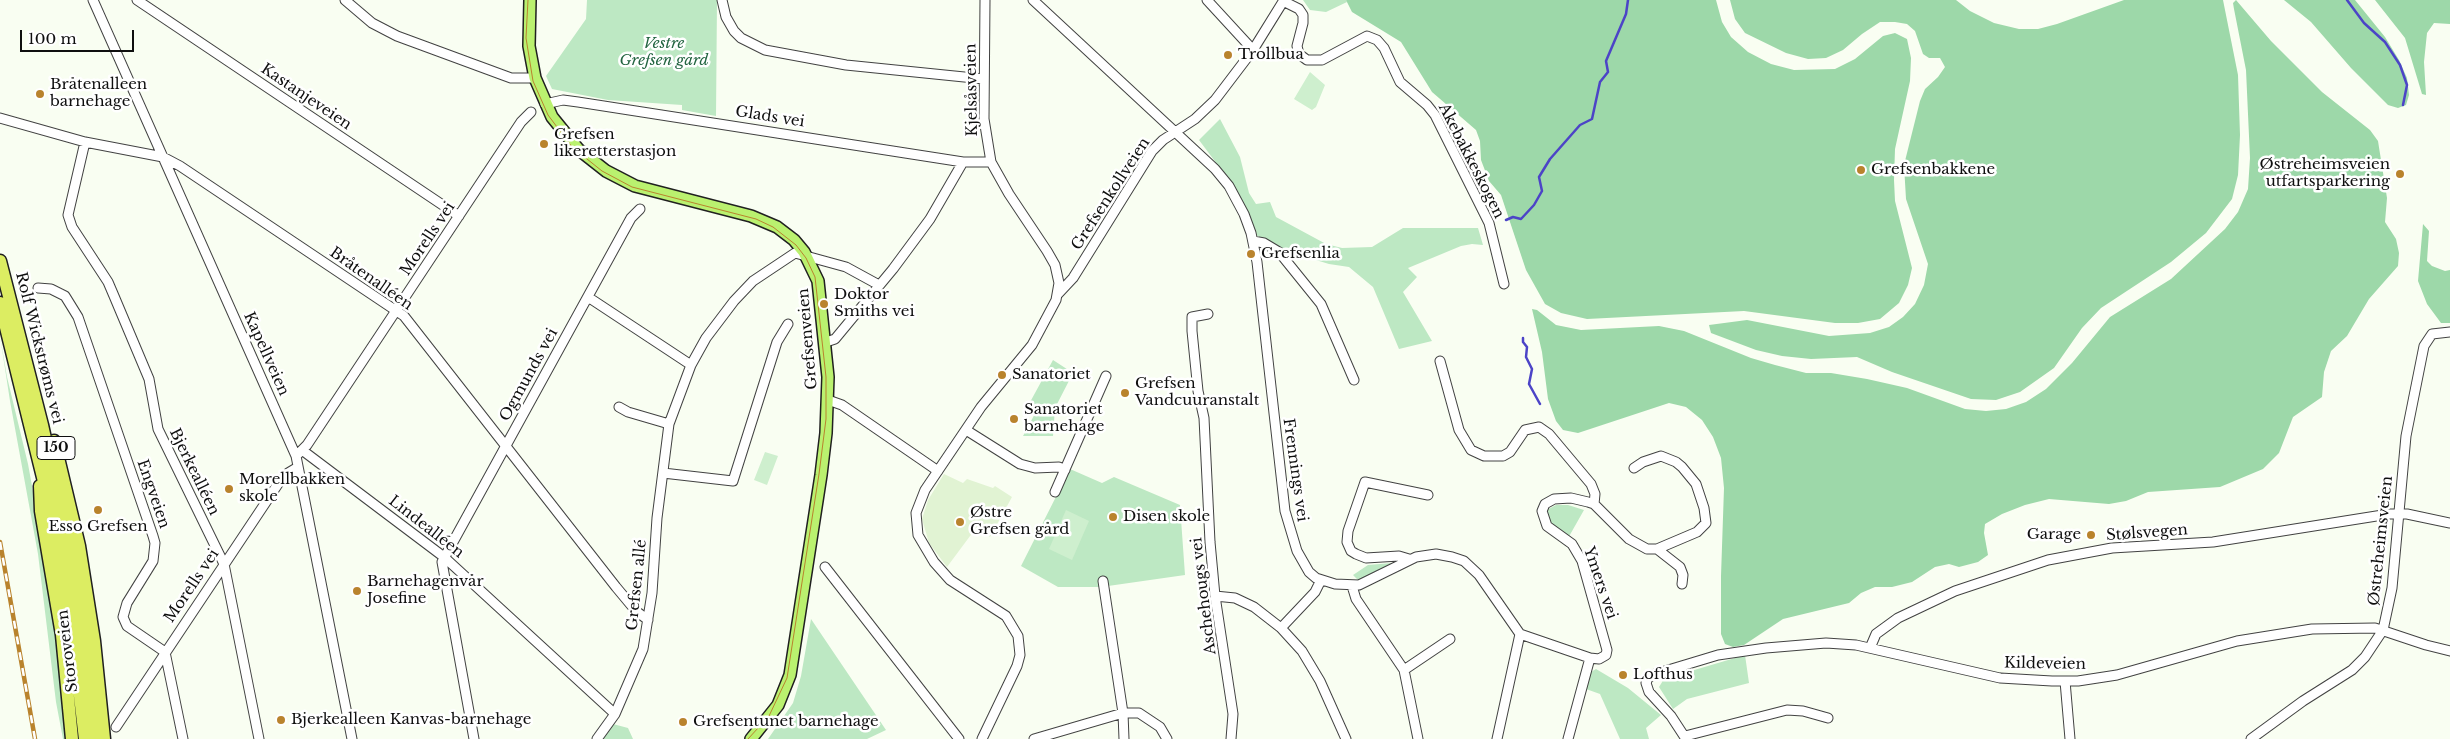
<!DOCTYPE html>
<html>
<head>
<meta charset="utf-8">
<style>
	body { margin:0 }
	#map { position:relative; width:2450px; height:739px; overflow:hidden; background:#f9fef2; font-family:"Libre Baskerville",serif }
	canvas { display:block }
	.scale { position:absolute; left:20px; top:30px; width:114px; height:22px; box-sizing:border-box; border:2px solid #0f0f0f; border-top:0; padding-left:6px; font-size:15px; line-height:18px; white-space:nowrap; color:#0f0f0f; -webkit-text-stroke:4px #fff; paint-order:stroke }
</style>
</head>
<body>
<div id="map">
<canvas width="2450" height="739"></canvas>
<div class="scale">100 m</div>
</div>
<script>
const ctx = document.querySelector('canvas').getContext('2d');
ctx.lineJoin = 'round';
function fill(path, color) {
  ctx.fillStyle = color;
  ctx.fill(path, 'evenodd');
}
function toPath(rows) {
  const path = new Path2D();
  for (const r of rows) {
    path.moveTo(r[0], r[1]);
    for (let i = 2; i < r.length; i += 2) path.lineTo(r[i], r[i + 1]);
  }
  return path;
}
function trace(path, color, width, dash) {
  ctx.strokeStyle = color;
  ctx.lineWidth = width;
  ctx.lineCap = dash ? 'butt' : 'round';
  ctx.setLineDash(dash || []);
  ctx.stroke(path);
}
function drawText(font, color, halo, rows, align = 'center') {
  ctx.font = font + ' "Libre Baskerville",serif';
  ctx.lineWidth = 5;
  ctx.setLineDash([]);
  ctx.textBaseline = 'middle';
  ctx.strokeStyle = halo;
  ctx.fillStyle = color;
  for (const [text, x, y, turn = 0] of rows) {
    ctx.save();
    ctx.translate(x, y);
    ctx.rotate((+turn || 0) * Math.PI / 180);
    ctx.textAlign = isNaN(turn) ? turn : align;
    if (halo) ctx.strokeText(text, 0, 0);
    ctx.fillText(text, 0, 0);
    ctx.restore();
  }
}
const farmland = toPath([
	[944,474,963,483,967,479,993,488,995,486,1012,497,990,537,976,528,947,567,929,543,922,519,928,500]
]);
const green = toPath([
	[587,0,717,0,716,116,682,110,682,105,608,100,552,89,546,76,586,19],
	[1303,0,1346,0,1347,2,1326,12,1310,10],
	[1220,119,1240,157,1249,193,1256,204,1270,202,1276,217,1326,244,1342,248,1372,247,1403,228,1478,228,1483,245,1472,244,1461,246,1408,268,1417,277,1403,292,1432,341,1399,349,1373,287,1349,267,1329,264,1283,250,1256,235,1229,180,1199,140],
	[0,336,7,377,28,464,51,590,68,739,63,739,56,702,38,554,10,401],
	[1053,360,1073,373,1055,408,1053,436,1023,436,1038,408,1029,404],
	[1070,469,1102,483,1114,477,1180,505,1185,575,1101,587,1058,587,1021,566],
	[1556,505,1568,505,1584,510,1567,540,1554,533,1545,511],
	[1392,563,1359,581,1353,575,1368,565],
	[811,619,886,730,867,739,768,739,793,703,801,676],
	[1745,655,1749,683,1687,699,1673,709,1659,687,1664,679],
	[1596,669,1628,688,1661,715,1646,728,1649,739,1620,739,1600,694,1586,689,1591,672],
	[613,724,628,728,633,739,601,739]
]);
const forest = toPath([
	[1346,0,1716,0,1722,22,1731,37,1748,52,1771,64,1794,70,1835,69,1855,59,1883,36,1895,33,1907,39,1911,58,1910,81,1895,149,1894,180,1895,201,1912,268,1908,285,1899,303,1880,319,1858,323,1835,323,1744,311,1587,319,1561,313,1545,304,1526,270,1501,195,1489,181,1481,160,1480,141,1476,130,1432,92,1401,42,1352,12],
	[1730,0,1956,0,1970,11,1994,23,2019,29,2038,29,2057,24,2124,0,2223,0,2238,75,2240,135,2238,175,2232,199,2206,233,2171,262,2101,308,2082,328,2054,368,2020,392,1996,400,1971,399,1892,372,1857,357,1811,359,1782,356,1756,350,1711,333,1709,325,1747,320,1829,336,1870,333,1889,327,1903,317,1915,304,1924,285,1928,264,1906,199,1904,165,1920,101,1925,89,1938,77,1945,67,1940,58,1929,58,1923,54,1915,31,1907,24,1895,22,1880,22,1862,34,1843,50,1826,58,1808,59,1786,53,1745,33,1735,19],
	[2236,0,2271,41,2322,92,2370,130,2378,141,2387,198,2385,222,2396,239,2399,253,2398,266,2369,299,2347,336,2331,351,2324,372,2322,397,2293,417,2279,453,2263,469,2220,487,2148,492,2126,501,2109,504,2049,499,2025,505,2002,514,1985,524,1984,533,1988,555,1978,562,1959,567,1949,564,1935,567,1912,582,1892,587,1875,587,1861,593,1849,603,1783,619,1744,645,1733,647,1725,644,1721,634,1721,576,1724,488,1721,458,1713,437,1702,420,1686,407,1669,403,1578,433,1563,430,1556,421,1548,399,1542,352,1532,309,1537,310,1556,325,1581,330,1659,326,1684,331,1751,358,1775,365,1806,373,1831,373,1867,379,1907,388,1965,409,1986,411,2006,409,2026,402,2046,389,2072,363,2110,317,2171,279,2225,229,2238,212,2248,189,2250,158,2246,70,2234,9,2233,3],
	[2284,0,2355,0,2385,37,2399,60,2407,78,2409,95,2406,105,2398,108,2388,105,2351,68,2311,22],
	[2375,0,2450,0,2450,24,2434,23,2427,33,2424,62,2426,95,2422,94,2405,38],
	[2423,224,2429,231,2427,261,2432,266,2445,271,2450,270,2450,323,2441,323,2427,304,2418,281]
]);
const pitch = toPath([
	[1310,72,1325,85,1316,107,1312,110,1294,99],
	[765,452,778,456,767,485,754,480],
	[1066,510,1089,521,1072,560,1049,549]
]);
const stream = toPath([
	[2347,0,2364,23,2385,42,2400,65,2407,85,2403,105],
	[1506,220,1513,217,1521,219,1534,205,1542,191,1539,177,1550,159,1580,125,1592,119,1600,82,1608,72,1606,61,1626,14,1628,0],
	[1523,338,1523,342,1527,347,1526,357,1532,369,1529,384,1540,404]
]);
const minor = toPath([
	[93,0,296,456,352,739],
	[137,0,459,216],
	[345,0,372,23,397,36,511,78,535,78],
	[722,0,726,17,734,31,741,38,765,50,846,65,984,79],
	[1033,0,1215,169,1229,186,1244,214,1251,233,1257,262,1285,511,1297,551,1309,572,1316,578,1335,584,1359,585,1416,557,1436,554,1452,557,1464,561,1479,575,1520,634,1590,658,1599,659,1606,655,1607,650,1582,561,1572,544,1547,526,1542,511,1545,504,1554,499,1571,498,1588,502,1594,504,1629,539,1647,549,1657,549,1697,532,1706,523,1704,508,1696,484,1682,467,1676,462,1661,456,1643,462,1634,468],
	[1207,0,1253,50],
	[1283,1,1299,9,1303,15,1303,23,1297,46,1299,54,1307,60,1322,60,1367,36,1377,40,1384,48,1400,82,1427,105,1435,115,1489,223,1504,284],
	[545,104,563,100,578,102,963,162,991,162],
	[0,118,85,142,163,157,180,166,404,316,616,587,636,611,648,620],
	[85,142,68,215,72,227,108,282,114,296,149,379,158,429,224,564,259,739],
	[1253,241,1264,243,1279,252,1321,304,1354,380],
	[38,288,51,289,65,296,78,317,153,536,155,543,153,561,127,603,123,617,127,626,165,652,183,739],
	[1058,294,1073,278,1152,151,1163,140,1195,119,1215,100,1253,50,1284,0],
	[588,297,691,365],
	[1208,314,1192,317,1192,331,1198,391,1204,418,1210,542,1215,596,1233,714,1231,739],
	[826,342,835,339,893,269,930,219,963,162],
	[1440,361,1459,430,1471,450,1484,456,1503,456,1510,452,1525,430,1539,427,1549,434,1591,484,1595,494,1594,504],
	[828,400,842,405,938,471],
	[619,407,628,412,669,424],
	[966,430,1020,464,1035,468,1059,467,1065,470],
	[302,450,444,557,615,714],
	[296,456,307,445,521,122,531,112],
	[663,473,733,481,777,342,788,324],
	[1055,492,1106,376],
	[1657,549,1680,567,1683,575,1682,584],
	[1409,559,1399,556,1366,558,1356,554,1351,551,1347,542,1348,531,1365,482,1428,495],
	[825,567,959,739],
	[1103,581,1123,713,1124,739],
	[1352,586,1356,599,1404,670,1418,739],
	[1215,596,1235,598,1254,607,1281,628,1302,651,1320,681,1346,739],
	[1281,628,1315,592,1321,580],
	[1870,648,1876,634,1898,618,1955,591,2048,560,2112,548,2213,542,2389,514,2407,514,2450,523],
	[1404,670,1450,639],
	[2065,681,2070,739],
	[116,727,280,481,288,473,298,467],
	[1685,736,1787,710,1803,711,1828,718],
	[474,739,442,562,631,218,640,209],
	[597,739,615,714,643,649,652,593,657,518,669,424,691,365,706,338,734,301,753,281,795,253,846,267,879,285],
	[982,739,1017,666,1020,655,1018,636,1006,616,950,580,934,562,918,535,916,513,925,490,981,407,1032,345,1056,300,1059,283,1055,265,1047,251,1009,194,991,162,984,119,985,0],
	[1034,739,1123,713,1139,713,1160,727,1167,739],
	[1497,739,1520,634],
	[1568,739,1590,658],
	[1686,739,1671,716,1649,692,1646,683,1648,678,1655,674,1718,655,1766,648,1826,643,1856,645,2000,678,2052,681,2078,681,2117,675,2237,641,2312,629,2375,628,2426,645,2450,651],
	[2251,739,2303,701,2352,670,2365,657,2383,630,2392,588,2406,436,2424,346,2432,334,2450,332]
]);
const major = toPath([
	[530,0,529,46,535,78,552,117,578,149,606,171,635,186,751,216,777,227,794,240,804,252,818,281,828,377,826,433,821,475,790,675,778,705,751,739]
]);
const highway = toPath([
	[0,261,42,425,72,560,94,739],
	[0,303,55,526,71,619,85,739],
	[54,441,79,546,94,641,104,739],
	[40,486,41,511,62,635,72,739]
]);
const tram = toPath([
	[528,0,526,38,533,81,548,115,572,147,602,171,632,187,756,219,773,227,796,245,806,258,815,277,826,377,826,419,819,474,787,678,769,716,748,739]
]);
const rail = toPath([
	[0,542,35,739]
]);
const markers = [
	[1228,55,5,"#b9832d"],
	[40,94,5,"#b9832d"],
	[544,144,5,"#b9832d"],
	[1861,170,5,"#b9832d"],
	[2400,174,5,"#b9832d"],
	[1251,254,5,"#b9832d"],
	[824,304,5,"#b9832d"],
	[1002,375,5,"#b9832d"],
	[1125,393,5,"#b9832d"],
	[1014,419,5,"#b9832d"],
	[229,489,5,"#b9832d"],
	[98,510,5,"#b9832d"],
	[1113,517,5,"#b9832d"],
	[960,522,5,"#b9832d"],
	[2091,535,5,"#b9832d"],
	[357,591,5,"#b9832d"],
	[1623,675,5,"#b9832d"],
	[281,720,5,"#b9832d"],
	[683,722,5,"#b9832d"]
];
const shields = [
	[56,448,38]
];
const shieldNames = [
	["150",56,448]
];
const parkNames = [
	["Vestre",664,44],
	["Grefsen gård",664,61]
];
const poiNames = [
	["Trollbua",1238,55],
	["Bråtenalleen",50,85],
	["barnehage",50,102],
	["Grefsen",554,135],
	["likeretterstasjon",554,152],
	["Østreheimsveien",2390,165,"right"],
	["utfartsparkering",2390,182,"right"],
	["Grefsenbakkene",1871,170],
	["Grefsenlia",1261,254],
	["Doktor",834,295],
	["Smiths vei",834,312],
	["Sanatoriet",1012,375],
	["Grefsen",1135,384],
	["Vandcuuranstalt",1135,401],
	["Sanatoriet",1024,410],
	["barnehage",1024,427],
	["Morellbakken",239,480],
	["skole",239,497],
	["Østre",970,513],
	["Grefsen gård",970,530],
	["Disen skole",1123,517],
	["Esso Grefsen",98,527,"center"],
	["Garage",2081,535,"right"],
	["Barnehagenvår",367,582],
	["Josefine",367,599],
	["Lofthus",1633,675],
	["Bjerkealleen Kanvas-barnehage",291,720],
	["Grefsentunet barnehage",693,722]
];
const streetNames = [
	["Kjelsåsveien",972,90,-91],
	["Kastanjeveien",306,97,34],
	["Glads vei",770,117,9],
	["Akebakkeskogen",1471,161,63],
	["Grefsenkollveien",1111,194,-57],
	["Morells vei",428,239,-56],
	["Bråtenalléen",371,279,35],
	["Grefsenveien",808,339,-95],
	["Rolf Wickstrøms vei",39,348,76],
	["Kapellveien",266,354,66],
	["Ogmunds vei",529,375,-61],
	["Frennings vei",1295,470,82],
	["Bjerkealléen",194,472,64],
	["Engveien",153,494,71],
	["Lindealléen",426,527,38],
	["Stølsvegen",2147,533,-4],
	["Østreheimsveien",2381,541,-84],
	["Ymers vei",1600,583,71],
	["Grefsen allé",637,585,-84],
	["Morells vei",192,586,-56],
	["Aschehougs vei",1204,596,-97],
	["Storoveien",68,651,-97],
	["Kildeveien",2045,664,1]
];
fill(farmland, '#e1f3d3');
fill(green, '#bde8c3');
fill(forest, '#9dd8a9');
fill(pitch, '#ceefce');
trace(stream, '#4c44c7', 2.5);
trace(minor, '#424242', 11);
trace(major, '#202020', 14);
trace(highway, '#202020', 15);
trace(minor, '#fff', 9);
trace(major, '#baf16f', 11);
trace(highway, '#dced62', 12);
trace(tram, '#b9832d', 1);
trace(rail, '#b9832d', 4.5);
trace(rail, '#fff', 2.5, [8]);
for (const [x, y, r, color] of markers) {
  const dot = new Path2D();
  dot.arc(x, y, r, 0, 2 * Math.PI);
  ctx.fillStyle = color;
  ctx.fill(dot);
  trace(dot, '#fff', 2);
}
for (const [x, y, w] of shields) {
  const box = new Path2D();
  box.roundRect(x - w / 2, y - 11.5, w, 23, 4);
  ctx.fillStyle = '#fff';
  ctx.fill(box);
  trace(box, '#0f0f0f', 1);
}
drawText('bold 14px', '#0f0f0f', null, shieldNames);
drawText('italic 15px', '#226440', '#fff', parkNames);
drawText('15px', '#0f0f0f', '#fff', poiNames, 'left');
drawText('15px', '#0f0f0f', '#fff', streetNames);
</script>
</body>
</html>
